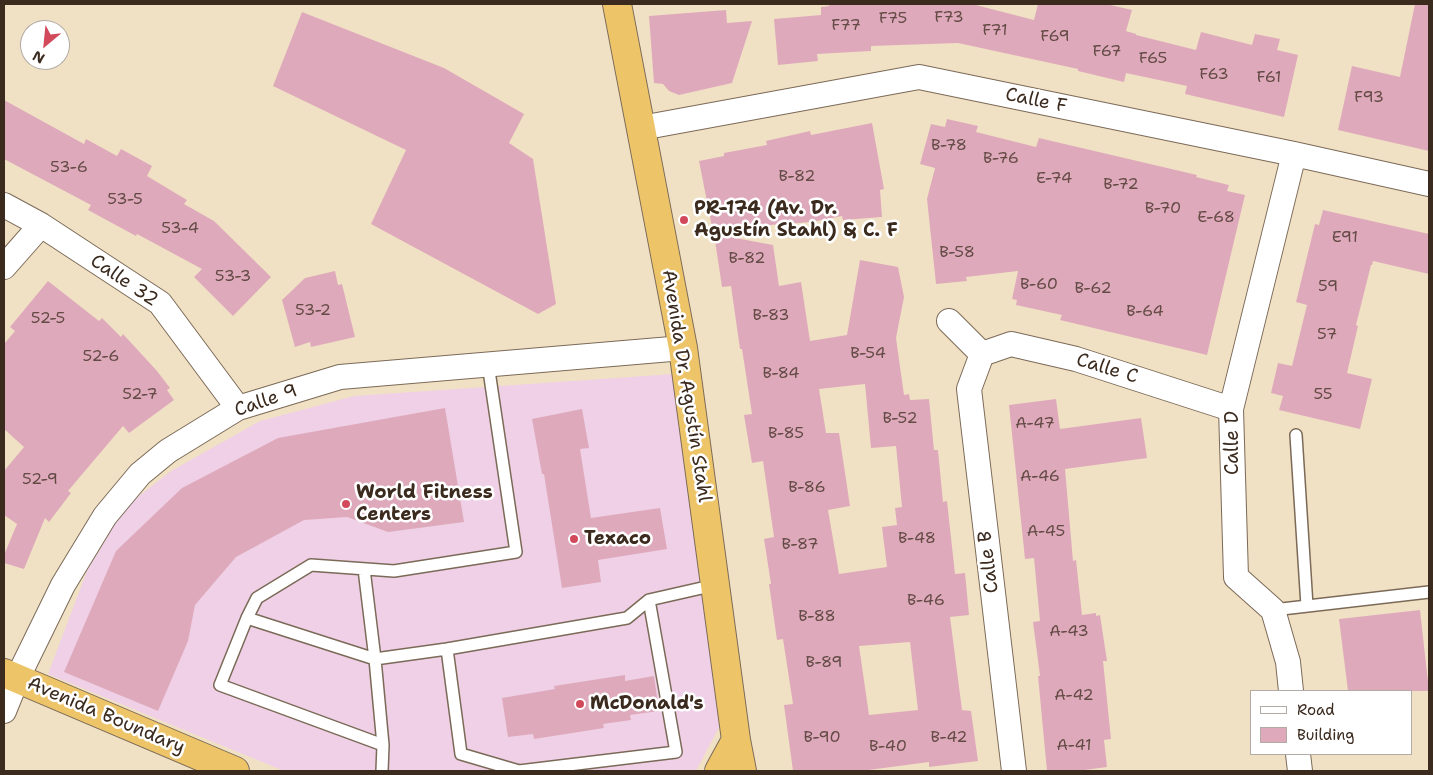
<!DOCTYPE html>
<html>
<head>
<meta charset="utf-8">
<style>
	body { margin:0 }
	#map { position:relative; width:1433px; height:775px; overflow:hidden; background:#f1e1c4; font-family:"Shantell Sans",sans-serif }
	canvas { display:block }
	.frame { position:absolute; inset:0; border:5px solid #3b2a1e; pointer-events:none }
	.legend { position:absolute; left:1250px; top:690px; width:162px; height:65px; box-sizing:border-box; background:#fff; border:1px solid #b1aaa5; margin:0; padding:6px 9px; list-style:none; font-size:15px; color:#3b2a1e }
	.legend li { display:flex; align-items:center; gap:10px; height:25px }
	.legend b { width:25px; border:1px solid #b1aaa5 }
	.north { position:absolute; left:20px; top:20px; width:50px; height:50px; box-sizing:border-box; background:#fff; border:1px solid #b1aaa5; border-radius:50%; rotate:208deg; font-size:14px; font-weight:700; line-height:20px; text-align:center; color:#3b2a1e }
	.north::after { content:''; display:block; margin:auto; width:18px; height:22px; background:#d1495b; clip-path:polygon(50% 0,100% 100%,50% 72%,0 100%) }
</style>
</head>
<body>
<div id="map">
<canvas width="1433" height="775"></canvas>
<div class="frame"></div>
<ul class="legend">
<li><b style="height:6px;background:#fff"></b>Road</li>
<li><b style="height:14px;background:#deaabb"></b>Building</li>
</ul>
<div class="north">N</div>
</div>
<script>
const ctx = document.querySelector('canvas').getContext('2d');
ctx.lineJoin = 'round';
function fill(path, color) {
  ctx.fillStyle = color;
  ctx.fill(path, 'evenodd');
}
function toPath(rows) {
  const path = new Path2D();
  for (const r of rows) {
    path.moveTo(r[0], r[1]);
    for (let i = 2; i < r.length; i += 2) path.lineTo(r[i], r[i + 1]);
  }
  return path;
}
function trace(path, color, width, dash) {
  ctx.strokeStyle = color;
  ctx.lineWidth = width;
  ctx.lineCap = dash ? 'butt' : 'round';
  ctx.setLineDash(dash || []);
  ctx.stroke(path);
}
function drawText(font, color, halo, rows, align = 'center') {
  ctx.font = font + ' "Shantell Sans",sans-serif';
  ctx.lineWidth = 5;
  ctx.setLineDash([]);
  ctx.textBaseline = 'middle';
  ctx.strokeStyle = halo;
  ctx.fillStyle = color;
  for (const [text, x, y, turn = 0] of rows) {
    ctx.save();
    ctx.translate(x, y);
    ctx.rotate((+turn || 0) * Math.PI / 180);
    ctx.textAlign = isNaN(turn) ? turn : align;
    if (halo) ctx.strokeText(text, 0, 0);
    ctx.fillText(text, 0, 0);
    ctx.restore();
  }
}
const built = toPath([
	[674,374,723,720,696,771,284,771,48,674,87,571,125,507,171,471,260,421,354,396]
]);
const building = toPath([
	[829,4,972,4,1034,20,1038,4,1106,4,1132,10,1126,31,1136,34,1136,35,1196,50,1201,32,1252,45,1255,34,1280,39,1277,50,1298,55,1284,117,1185,94,1187,86,1126,73,1124,82,1078,71,1078,69,958,43,871,46,871,51,817,54,818,61,778,65,774,19,821,15,821,7,829,6],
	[1415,4,1429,4,1429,151,1338,130,1352,66,1400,77],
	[726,10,727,23,752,21,732,83,679,95,669,91,663,84,654,83,649,16],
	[302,12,444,68,524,114,509,143,533,159,556,304,538,314,371,224,406,150,273,86],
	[4,100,84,144,86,139,117,156,121,149,152,166,147,176,187,200,184,204,214,221,271,277,233,316,194,277,202,269,137,234,136,236,88,210,91,205,4,159],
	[947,119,978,126,976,132,1036,147,1039,138,1197,175,1196,177,1229,185,1227,191,1245,195,1207,355,1060,320,1062,315,1016,305,1017,300,1012,299,1018,271,966,277,967,281,936,284,927,199,935,168,920,164,931,124,945,127],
	[872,123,884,189,880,190,882,217,843,220,842,216,812,222,714,229,713,227,712,227,699,161,724,156,724,153,767,145,766,141,810,131,811,135],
	[1323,210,1429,234,1429,274,1373,261,1372,265,1371,265,1356,325,1358,326,1347,373,1372,379,1360,429,1279,410,1283,396,1271,393,1278,363,1292,366,1307,305,1296,302,1315,224,1319,225],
	[714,234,773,245,779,286,801,282,810,341,847,335,860,260,898,267,904,297,896,338,904,395,909,394,910,400,929,399,934,450,938,450,943,502,947,501,955,574,965,573,969,615,950,617,962,710,971,711,978,761,929,767,929,762,861,771,793,771,784,705,793,704,783,639,777,640,769,584,771,584,764,539,774,537,763,461,752,463,744,415,752,414,742,349,740,349,731,286,722,287],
	[865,384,871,448,896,446,902,507,895,508,897,525,882,527,887,567,839,574,828,510,850,506,839,433,826,433,819,389],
	[910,642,918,710,869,715,859,646],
	[335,271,338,285,342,284,355,337,311,347,310,342,295,347,282,300,305,278],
	[48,281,99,321,102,318,121,337,123,334,157,371,170,388,167,390,174,400,129,433,123,426,68,491,71,493,49,522,45,518,24,569,4,563,4,555,17,524,4,515,4,471,24,447,4,429,4,344,15,331,10,327],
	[1056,399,1060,429,1141,418,1147,458,1065,469,1073,561,1076,560,1082,615,1096,613,1096,616,1100,615,1107,661,1103,661,1111,739,1104,740,1107,767,1077,771,1047,771,1038,676,1040,676,1033,622,1040,621,1034,558,1025,559,1009,405],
	[445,408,464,522,388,532,347,517,304,520,236,557,195,605,188,641,158,711,64,672,116,551,182,488,278,438],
	[582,409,589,448,580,449,591,518,660,508,667,549,598,560,601,582,562,588,544,474,542,474,532,419],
	[1420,610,1429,691,1348,691,1339,619],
	[625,675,625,681,654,676,659,711,630,715,631,720,603,724,604,728,534,739,533,734,508,737,502,698,555,689,554,686]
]);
const service = toPath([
	[1296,435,1307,606],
	[364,569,375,659,447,649],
	[649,600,627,618,447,649,461,754,519,771,676,752,649,600,715,585],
	[1273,610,1429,592],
	[247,618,375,659,383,745],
	[382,771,383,745,220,685,247,618,257,598,311,565,394,571,516,552,488,364]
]);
const minor = toPath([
	[641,128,919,77,1294,154,1429,184],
	[4,205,41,225,160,303,238,408],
	[4,267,41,225],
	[949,321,982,354],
	[982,354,969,389,1014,771],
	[982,354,1011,344,1076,359,1231,409],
	[1291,691,1288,662,1273,610,1236,577,1231,409,1294,154],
	[4,711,17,679,63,585,105,516,140,474,168,451,238,408,340,377,683,348],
	[1298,754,1300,771]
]);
const trunk = toPath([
	[617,4,683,348,736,740,742,771],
	[4,673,235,771],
	[719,771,736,740]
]);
const markers = [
	[684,220,5,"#d1495b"],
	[346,504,5,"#d1495b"],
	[574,539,5,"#d1495b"],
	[580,704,5,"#d1495b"]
];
const numberNames = [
	["F73",949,18],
	["F75",893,19],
	["F77",846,26],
	["F71",995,31],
	["F69",1055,37],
	["F67",1107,52],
	["F65",1153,59],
	["F63",1214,75],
	["F61",1269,78],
	["F93",1369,98],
	["B-78",949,146],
	["B-76",1001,159],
	["53-6",69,168],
	["B-82",797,177],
	["E-74",1054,179],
	["B-72",1121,185],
	["53-5",125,200],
	["B-70",1163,209],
	["E-68",1216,218],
	["53-4",180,229],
	["E91",1345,238],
	["B-58",957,253],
	["B-82",747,259],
	["53-3",233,277],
	["B-60",1039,285],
	["59",1328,287],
	["B-62",1093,289],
	["53-2",313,311],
	["B-64",1145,312],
	["B-83",771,316],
	["52-5",48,319],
	["57",1327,335],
	["B-54",868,354],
	["52-6",101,357],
	["B-84",781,374],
	["52-7",140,395],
	["55",1323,395],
	["B-52",900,419],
	["A-47",1035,424],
	["B-85",786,434],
	["A-46",1040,477],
	["52-9",40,480],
	["B-86",807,488],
	["A-45",1046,532],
	["B-48",917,539],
	["B-87",800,545],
	["B-46",926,601],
	["B-88",817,617],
	["A-43",1069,632],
	["B-89",824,663],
	["A-42",1074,696],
	["B-90",822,738],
	["B-42",949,738],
	["A-41",1074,746],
	["B-40",888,747]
];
const streetNames = [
	["Calle F",1036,101,12],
	["Calle 32",124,281,34],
	["Calle C",1107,369,17],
	["Avenida Dr. Agustín Stahl",686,386,81],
	["Calle 9",266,401,-19],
	["Calle D",1233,443,-90],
	["Calle B",989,562,-97],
	["Avenida Boundary",106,716,23]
];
const poiNames = [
	["PR-174 (Av. Dr.",694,209],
	["Agustín Stahl) & C. F",694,231],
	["World Fitness",356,493],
	["Centers",356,515],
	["Texaco",584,539],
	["McDonald's",590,704]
];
fill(built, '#efd0e6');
fill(building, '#deaabb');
trace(service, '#7b6a58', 14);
trace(minor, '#7b6a58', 26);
trace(trunk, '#7b6a58', 30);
trace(service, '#fff', 11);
trace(minor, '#fff', 24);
trace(trunk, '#eec469', 28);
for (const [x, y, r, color] of markers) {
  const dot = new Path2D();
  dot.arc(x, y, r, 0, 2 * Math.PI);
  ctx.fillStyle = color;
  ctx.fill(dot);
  trace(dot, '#fff', 2);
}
drawText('16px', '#644a45', null, numberNames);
drawText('19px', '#3b2a1e', '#fff', streetNames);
drawText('bold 19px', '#3b2a1e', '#fff', poiNames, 'left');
</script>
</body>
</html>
